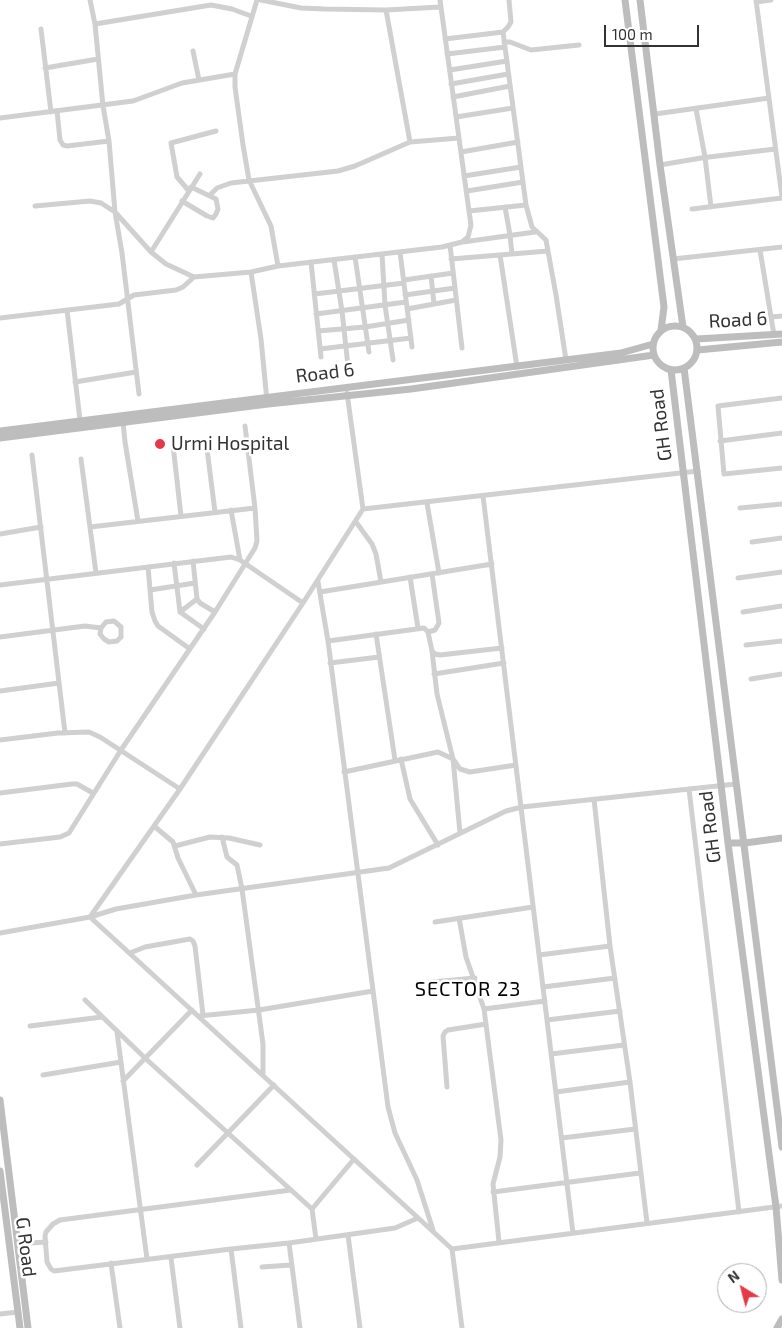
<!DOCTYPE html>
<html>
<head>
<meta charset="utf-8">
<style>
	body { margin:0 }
	#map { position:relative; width:782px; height:1328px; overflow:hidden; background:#fff; font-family:"Exo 2",sans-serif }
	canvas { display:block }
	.north { position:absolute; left:717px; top:1263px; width:50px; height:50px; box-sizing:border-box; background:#fff; border:1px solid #adadad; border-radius:50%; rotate:323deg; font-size:14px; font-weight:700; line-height:20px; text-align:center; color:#333 }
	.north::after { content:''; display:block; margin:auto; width:18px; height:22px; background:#e63946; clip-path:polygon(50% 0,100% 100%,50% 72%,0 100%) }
	.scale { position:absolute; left:604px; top:25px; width:95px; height:22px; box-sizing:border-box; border:2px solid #333; border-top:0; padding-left:6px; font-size:15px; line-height:18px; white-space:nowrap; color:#333; -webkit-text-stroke:4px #fff; paint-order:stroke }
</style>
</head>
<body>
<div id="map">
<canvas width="782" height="1328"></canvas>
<div class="north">N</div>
<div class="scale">100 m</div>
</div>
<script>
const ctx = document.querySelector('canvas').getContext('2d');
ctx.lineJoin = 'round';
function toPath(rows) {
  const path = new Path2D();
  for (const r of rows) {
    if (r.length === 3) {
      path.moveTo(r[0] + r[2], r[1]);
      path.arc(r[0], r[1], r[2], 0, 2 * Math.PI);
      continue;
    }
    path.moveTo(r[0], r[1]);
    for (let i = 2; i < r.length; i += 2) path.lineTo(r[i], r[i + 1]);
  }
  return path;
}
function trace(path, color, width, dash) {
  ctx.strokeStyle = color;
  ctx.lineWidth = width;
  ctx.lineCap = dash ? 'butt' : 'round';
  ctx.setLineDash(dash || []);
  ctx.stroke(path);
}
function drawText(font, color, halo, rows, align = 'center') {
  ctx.font = font + ' "Exo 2",sans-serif';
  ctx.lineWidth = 5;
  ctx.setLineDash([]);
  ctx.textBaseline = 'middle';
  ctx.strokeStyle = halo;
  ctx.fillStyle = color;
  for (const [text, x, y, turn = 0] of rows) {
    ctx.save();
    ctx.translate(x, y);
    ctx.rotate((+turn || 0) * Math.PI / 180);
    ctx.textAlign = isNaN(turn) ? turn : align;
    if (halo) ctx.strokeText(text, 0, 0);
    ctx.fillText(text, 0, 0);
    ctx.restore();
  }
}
const street = toPath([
	[90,0,95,24,103,106,109,141,115,212,151,252,166,264,194,277,251,272,278,266,442,247,462,242,468,237,471,225,469,211,440,0],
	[257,0,235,74,235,87,243,145,249,180,271,226,278,266],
	[261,0,301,8,325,9,386,10,440,7],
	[756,0,782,197],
	[756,2,771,0],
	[386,10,410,142],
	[95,24,211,5,232,9,251,16],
	[41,29,51,112],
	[503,32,508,27,511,22,509,0],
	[445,39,503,32,526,205,532,227,546,240,556,295,566,360],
	[504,42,510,42,531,50,579,45],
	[193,51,199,80],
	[447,54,505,47],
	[45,68,98,59],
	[450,70,507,61],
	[451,84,508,74],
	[453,97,510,86],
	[696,109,705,157,711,207],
	[57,111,60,140,63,145,67,146,109,141],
	[655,114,769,98],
	[456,117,513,108],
	[0,118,133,101,182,83,235,74],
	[461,152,518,142],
	[660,165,701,158,775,149],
	[464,176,521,167],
	[189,191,177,177,171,143,216,131],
	[467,191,523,182],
	[210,195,217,188,231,183,338,171,355,166,410,142,459,138],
	[182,201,207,216,213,218,216,214,218,209,216,199,191,187],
	[35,206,90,201,101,203,115,212,122,253,139,394],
	[505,207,510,235,512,254],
	[692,209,782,198],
	[469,211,526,205],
	[463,242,535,232],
	[450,245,462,348],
	[760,250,774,335],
	[151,252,200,174],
	[400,252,412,347],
	[382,254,385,305,393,360],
	[500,255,517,367],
	[355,257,369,352],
	[451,259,548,251],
	[673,259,782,247],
	[334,260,342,311,348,366],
	[311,262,321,357],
	[251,272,261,339,267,401],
	[431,276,434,304],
	[404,280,453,273],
	[315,294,404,283],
	[405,295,455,288],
	[407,309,456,300],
	[67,310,80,420],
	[316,314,406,302],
	[771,317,782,316],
	[0,318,119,304,134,295,176,290,183,287,194,277],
	[318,331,365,327,409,320],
	[320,349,411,338],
	[75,382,136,372],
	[347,393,363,509,698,471],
	[782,398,718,406,724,474,782,468],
	[123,422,125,442,138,521],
	[206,441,215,512],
	[720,441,782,433],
	[173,445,181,516],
	[32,455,65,733],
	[81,459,96,573],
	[483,496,573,1233],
	[427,503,439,573],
	[740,508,782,504],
	[363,509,303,603,180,789,90,917,452,1249,462,1328],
	[231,510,240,560],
	[356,522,372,544,376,554,381,582],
	[90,527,255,508],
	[0,534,41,527],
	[752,542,782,538],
	[193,561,197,599,200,603,215,612],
	[174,563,180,612,204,629],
	[148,567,152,612,155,621,158,626,190,649],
	[410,577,418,628],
	[738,578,782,572],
	[318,582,328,641,388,1107,395,1133,417,1180,433,1230],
	[0,585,231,557,240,560,303,603],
	[150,590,195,583],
	[320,592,492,564],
	[180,612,197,599],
	[743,612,782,606],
	[428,632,435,630,439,623,432,574],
	[376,634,395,760],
	[0,637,85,626,101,628,100,634,104,639,109,642,117,641,121,637,121,627,114,621,106,622,101,628],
	[328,641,424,628,428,632,432,651,435,654,440,655,502,648],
	[746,645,782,641],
	[432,651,437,694,453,759,460,833],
	[330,663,379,657],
	[434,674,504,663],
	[751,679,782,674],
	[0,691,59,683],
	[0,740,58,733,89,732,100,737,180,789],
	[401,759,410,799,438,845],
	[344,772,438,752,453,759,460,769,470,772,516,765],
	[689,789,739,1212],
	[0,793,72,784,77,784,93,793],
	[594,799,610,946],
	[154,826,173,842,178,858,196,895],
	[222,837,227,857,237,865,242,889,263,1044,263,1075],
	[0,844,60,837,69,833,121,750,215,612,255,548,257,541,255,508,245,426],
	[175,846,210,837,229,838,260,845],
	[459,918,466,957,484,1009,501,1140,500,1157,493,1184,499,1242],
	[435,922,533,907],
	[0,933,90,917,116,909,196,895,389,868,506,811,522,807,736,784],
	[130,953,145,947,190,939,193,941,195,946,203,1015],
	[539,955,610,946,630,1082,647,1223],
	[432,982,475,978],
	[543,987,615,978],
	[85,1000,146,1059,291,1190],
	[484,1009,545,1001],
	[199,1016,259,1010,373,991],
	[547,1020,620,1011],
	[30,1026,102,1017],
	[117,1032,147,1259],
	[551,1054,624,1045],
	[43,1075,121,1062],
	[123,1081,192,1010],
	[447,1087,443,1036,445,1032,448,1030,486,1024],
	[556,1092,630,1082],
	[562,1138,635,1129],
	[197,1165,274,1085],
	[493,1192,640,1173],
	[312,1209,354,1159],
	[348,1235,360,1328],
	[289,1243,395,1228,418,1218],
	[17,1244,46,1242],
	[231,1249,289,1243,300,1328],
	[452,1249,782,1206],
	[171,1258,180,1328],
	[111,1263,120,1328],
	[262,1267,291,1265],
	[0,1314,18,1312],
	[241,1328,231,1249,54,1271,51,1269,47,1262,45,1236,46,1232,53,1224,60,1220,291,1190,312,1209,316,1239]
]);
const secondary = toPath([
	[625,0,664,307,661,330],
	[640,0,660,165,683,327],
	[675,348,22],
	[696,339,782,334],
	[698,350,782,342],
	[684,368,782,1147],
	[671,370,728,843,776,1207,782,1280],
	[0,431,621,353,653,344],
	[0,438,268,404,411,389,654,355],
	[728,843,745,843,782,838],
	[0,1100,28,1328],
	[0,1171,20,1328],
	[777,1328,782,1319]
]);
const markers = [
	[160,444,6,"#e63946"]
];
const streetNames = [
	["Road 6",738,320,-3],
	["Road 6",325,373,-7],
	["GH Road",661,425,-97],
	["GH Road",710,827,-97],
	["G Road",26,1247,83]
];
const poiNames = [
	["Urmi Hospital",171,444]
];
const neighbourhoodNames = [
	["SECTOR 23",468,989]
];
trace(street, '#d0d0d0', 5);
trace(secondary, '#bdbdbd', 7);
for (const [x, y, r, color] of markers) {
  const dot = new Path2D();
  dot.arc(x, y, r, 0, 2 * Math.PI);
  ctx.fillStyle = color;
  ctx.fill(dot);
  trace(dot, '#fff', 2);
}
drawText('19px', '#333', '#fff', streetNames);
drawText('19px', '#333', '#fff', poiNames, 'left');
ctx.letterSpacing = '1px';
drawText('20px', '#000', '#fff', neighbourhoodNames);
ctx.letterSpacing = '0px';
</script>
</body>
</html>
